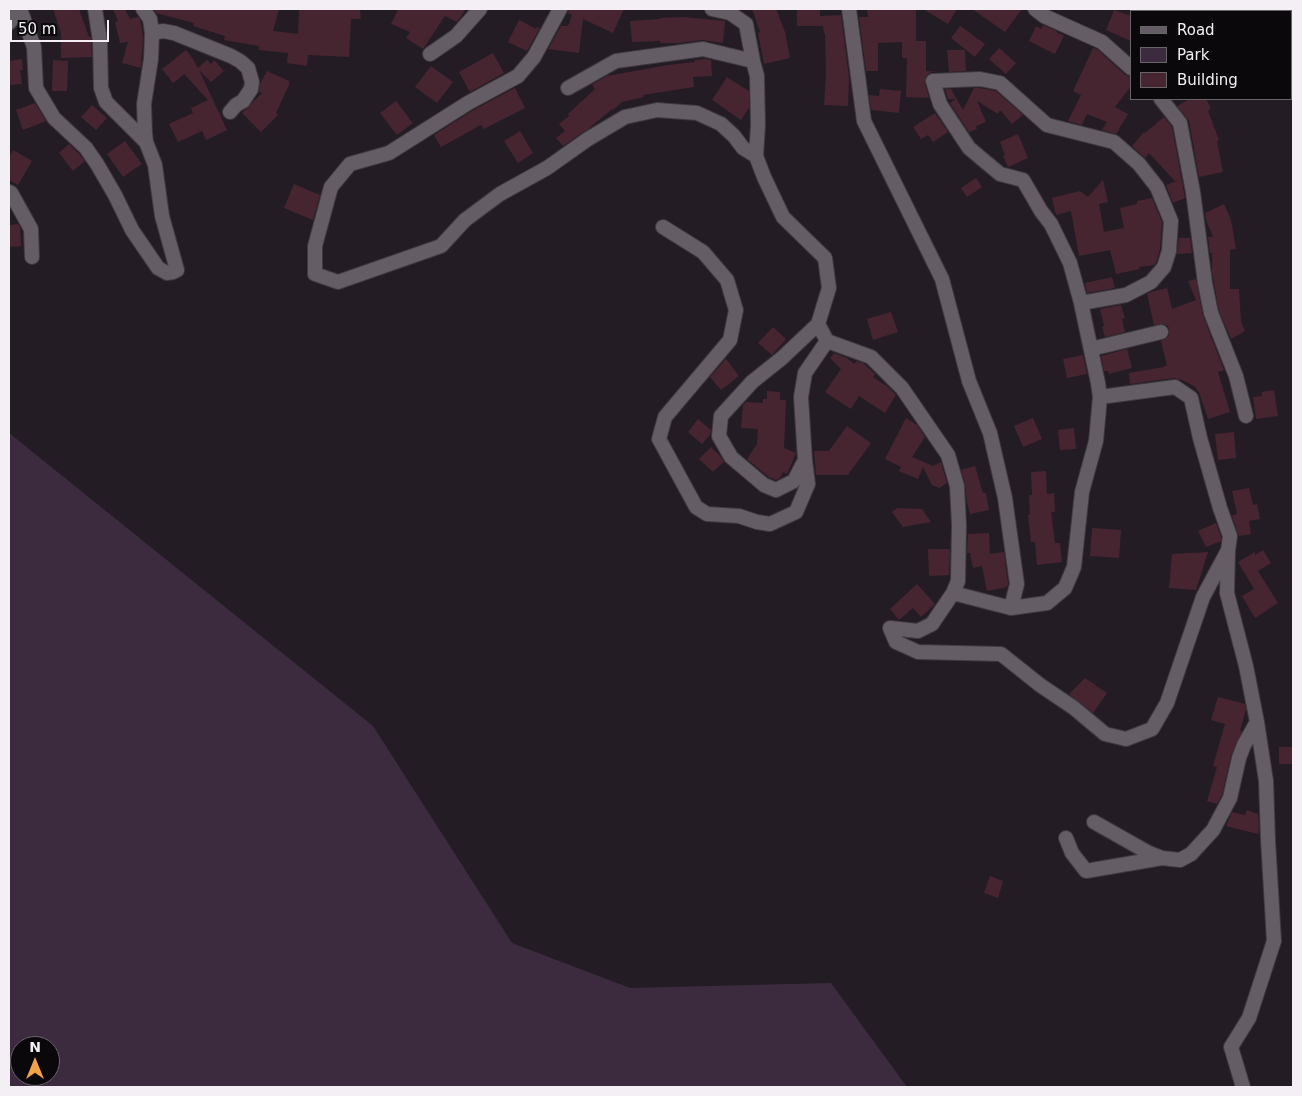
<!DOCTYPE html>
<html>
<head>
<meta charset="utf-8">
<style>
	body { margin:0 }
	#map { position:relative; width:1302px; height:1096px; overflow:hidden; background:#231c24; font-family:"DejaVu Sans",sans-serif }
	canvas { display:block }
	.frame { position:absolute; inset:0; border:10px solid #f4eff5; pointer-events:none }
	.legend { position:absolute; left:1130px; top:10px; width:162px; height:90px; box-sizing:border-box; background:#0a080b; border:1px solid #686469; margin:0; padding:6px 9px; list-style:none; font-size:15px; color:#f4eff5 }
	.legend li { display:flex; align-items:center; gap:10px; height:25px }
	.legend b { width:25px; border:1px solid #686469 }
	.north { position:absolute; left:10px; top:1036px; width:50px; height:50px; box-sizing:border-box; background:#0a080b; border:1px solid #686469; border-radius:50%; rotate:0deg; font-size:14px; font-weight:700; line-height:20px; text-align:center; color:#f4eff5 }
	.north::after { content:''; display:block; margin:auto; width:18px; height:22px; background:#f5a246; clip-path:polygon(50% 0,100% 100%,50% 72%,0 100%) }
	.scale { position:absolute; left:10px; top:20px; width:99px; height:22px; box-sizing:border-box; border:2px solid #f4eff5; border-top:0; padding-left:6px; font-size:15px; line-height:18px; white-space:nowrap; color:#f4eff5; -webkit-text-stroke:4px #0a080b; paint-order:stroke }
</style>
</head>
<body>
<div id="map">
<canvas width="1302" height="1096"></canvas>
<div class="frame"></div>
<ul class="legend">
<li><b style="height:6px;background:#655d66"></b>Road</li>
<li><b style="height:14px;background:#3c2b3e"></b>Park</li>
<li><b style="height:14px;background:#462531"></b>Building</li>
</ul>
<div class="north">N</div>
<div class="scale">50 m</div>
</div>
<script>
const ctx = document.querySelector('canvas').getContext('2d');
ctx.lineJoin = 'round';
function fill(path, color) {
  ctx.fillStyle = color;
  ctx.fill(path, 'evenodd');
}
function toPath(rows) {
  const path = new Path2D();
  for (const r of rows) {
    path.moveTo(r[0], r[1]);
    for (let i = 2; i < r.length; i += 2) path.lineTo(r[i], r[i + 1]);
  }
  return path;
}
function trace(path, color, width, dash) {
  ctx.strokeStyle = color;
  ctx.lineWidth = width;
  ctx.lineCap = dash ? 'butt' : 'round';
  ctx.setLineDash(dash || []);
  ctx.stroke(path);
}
const green = toPath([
	[9,433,373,726,512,943,630,988,831,983,907,1087,9,1087],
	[20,1046,50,1046,50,1076,20,1076]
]);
const building = toPath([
	[53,9,79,9,89,37,91,37,92,57,61,58,61,33],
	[113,9,125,9,130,19,138,17,140,19,143,36,141,68,122,63,128,42,120,43,115,22,118,21],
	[154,9,279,9,273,31,298,34,299,9,360,9,361,19,351,19,349,57,308,55,307,66,287,63,288,53,259,50,259,46,224,40,225,36,193,26,194,23,156,13],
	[398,9,466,9,457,22,445,16,423,49,406,38,410,32,391,24],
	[569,9,624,9,613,33,583,19,579,53,548,49,561,26,568,26,572,15,568,13],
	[752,9,776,9,785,32,790,58,764,64,758,33,760,32],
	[797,9,820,9,820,16,841,15,849,78,848,106,824,105,826,74,825,33,824,33,823,26,797,26],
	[867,9,916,9,916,41,926,41,926,71,942,72,932,72,928,74,925,78,925,84,929,98,906,97,907,58,902,58,902,42,878,43,878,71,866,71,859,17,868,17],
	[923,9,957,9,948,24],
	[972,9,1022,9,1005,32],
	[1114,10,1131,16,1131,41,1106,30],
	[683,17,725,21,723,43,702,40,679,43,660,43,660,41,632,42,630,21,660,19,660,18],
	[519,20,536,29,537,27,540,28,527,51,508,42],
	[1043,25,1057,31,1056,32,1064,36,1055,54,1029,41,1036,26,1041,29],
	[960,26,985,44,975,57,951,38],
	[999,48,1016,63,1006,74,989,59],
	[1093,48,1097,49,1125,75,1131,77,1131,86,1115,107,1128,114,1116,134,1102,130,1107,122,1087,114,1082,125,1068,121,1081,95,1073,91],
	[186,50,193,59,198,68,207,60,211,64,214,60,224,71,211,82,199,70,227,130,206,140,202,131,178,142,169,124,193,113,191,108,208,100,184,74,173,83,162,69],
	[947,50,965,50,966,71,949,72],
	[493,53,504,73,470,92,459,72],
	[22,59,23,70,20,70,22,84,10,85,9,61],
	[705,59,711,60,712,76,693,77,694,87,643,95,644,97,622,102,613,110,612,109,588,129,563,146,556,138,565,131,559,124,569,116,568,114,595,89,592,85,607,76,668,65,695,62,695,60],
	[53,60,68,61,67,91,52,91],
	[431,66,453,82,437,103,415,87],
	[267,71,289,81,289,85,276,113,278,115,261,132,242,113,262,93,259,92,260,84],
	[727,77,749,91,749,108,741,120,712,100],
	[515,88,525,108,484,129,481,125,441,147,434,135,472,111],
	[974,88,979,88,996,91,1023,115,1012,124,1000,110,998,114,977,101,986,122,976,126,977,129,969,132,950,103,956,99,948,99,945,89,951,89,963,110],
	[880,89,901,91,899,113,871,110,869,95,879,96],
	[1190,99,1206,99,1211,108,1208,111,1219,140,1217,141,1223,172,1199,177,1189,121,1177,106],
	[396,101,413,123,397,135,380,113],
	[35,103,46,121,23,130,16,110],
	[92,105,107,118,96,130,81,117],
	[935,113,948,132,933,142,928,135,921,139,913,127],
	[1164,117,1172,127,1185,198,1173,203,1166,185,1179,180,1175,181,1149,153,1145,158,1132,146,1144,132,1145,133],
	[520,131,533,153,518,163,504,141],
	[1018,134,1028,158,1008,167,1003,156,1005,155,1000,142],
	[125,141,142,164,123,177,107,154],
	[69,144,79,154,85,161,73,171,59,153],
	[13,150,32,161,18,185,9,180,9,158],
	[976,178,982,187,967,197,961,188],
	[1103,180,1108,202,1099,204,1104,232,1124,228,1120,208,1137,204,1137,201,1152,198,1162,222,1160,249,1156,263,1154,265,1139,267,1140,269,1116,274,1110,250,1079,256,1071,211,1056,215,1052,198,1080,191,1088,197],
	[294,184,320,195,313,220,284,208],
	[1224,204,1231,220,1236,249,1230,250,1230,289,1239,289,1241,322,1245,331,1231,339,1219,311,1212,272,1212,253,1210,253,1208,237,1213,237,1206,220,1205,213],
	[18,224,20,227,21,246,9,247,9,225],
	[1179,238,1190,238,1192,253,1177,254],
	[1112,277,1115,288,1087,293,1085,283],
	[1196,279,1203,316,1224,370,1218,372,1230,412,1208,419,1199,392,1194,386,1182,380,1174,378,1130,384,1129,373,1164,367,1164,366,1167,366,1161,341,1167,338,1169,334,1169,329,1168,326,1164,324,1154,325,1147,294,1151,292,1167,288,1172,309,1196,300,1188,281],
	[1121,305,1125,318,1122,319,1125,332,1105,337,1102,327,1104,326,1100,309],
	[891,312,898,332,873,340,867,319],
	[773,327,786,339,772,355,758,343],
	[1127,349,1132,368,1109,374,1108,371,1104,371,1101,356],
	[834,353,847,358,854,364,857,361,863,363,875,374,873,377,888,387,896,395,885,413,859,396,851,409,825,392,841,369,830,358],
	[1083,355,1087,374,1067,378,1063,359],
	[726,359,739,376,721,390,710,377],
	[1274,390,1278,416,1256,419,1253,397,1262,396,1262,392],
	[767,391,780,392,780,400,786,400,784,448,796,453,787,474,783,472,780,478,776,480,769,477,747,459,757,444,758,429,741,428,743,405,746,402,763,403,763,399,767,399],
	[906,418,917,425,925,437,912,457,933,466,941,462,947,483,939,488,932,485,923,467,918,479,899,471,901,467,885,459],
	[1033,418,1042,439,1023,447,1014,426],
	[698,419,711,430,710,435,702,444,688,432],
	[847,426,871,443,848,475,816,475,814,451,829,451],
	[1074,428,1076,449,1060,450,1058,430],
	[1234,432,1236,458,1218,460,1215,434],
	[711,447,721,457,724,462,713,472,699,459],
	[975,466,983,493,986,493,989,510,970,514,967,503,965,484,961,470],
	[1046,471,1047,494,1054,493,1055,512,1051,512,1055,543,1060,543,1062,562,1037,565,1035,542,1031,542,1028,515,1030,515,1029,495,1032,495,1031,472],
	[1249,488,1253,505,1257,504,1260,519,1249,521,1251,534,1239,536,1232,516,1237,514,1232,491],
	[897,508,922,509,931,522,903,527,892,512],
	[1216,523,1221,537,1221,541,1206,547,1198,531],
	[1092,528,1121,530,1119,558,1090,556],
	[989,533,990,554,1004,552,1008,584,1007,587,987,591,982,566,973,568,970,553,967,553,968,534],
	[928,549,950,549,949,575,929,576],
	[1263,550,1271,563,1258,571,1278,603,1255,618,1242,596,1254,589,1238,562,1255,552,1255,555],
	[1208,552,1196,590,1169,588,1172,554],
	[917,584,935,604,921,617,913,608,899,620,890,609],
	[1085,678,1107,693,1093,713,1069,694],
	[1218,697,1245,704,1246,709,1240,731,1242,732,1231,755,1222,795,1217,804,1207,801,1217,767,1213,766,1225,724,1211,720],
	[1279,747,1293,747,1293,764,1279,764],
	[1247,810,1258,814,1259,830,1258,834,1226,826,1232,812,1245,815],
	[990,876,1003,881,998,898,984,893]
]);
const minor = toPath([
	[20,9,34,47,36,88,54,118,86,148,97,164,115,195,132,230,158,268,167,273,173,272,177,270,162,216,155,165,146,142,145,133,144,104,151,59,152,33,150,19,143,9],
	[95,9,100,41,101,88,106,102,146,142],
	[560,9,534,57,518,76,468,103,389,153,350,164,331,187,315,246,315,274,338,282,441,246,465,220,500,194,547,168,588,139,625,117,657,110,697,113,721,124,734,136,743,148,756,156],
	[712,9,730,13,746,24,753,61,757,76,758,125,756,156,764,177,783,217,825,258,829,288,818,324,827,341,871,357,902,388,948,455,957,486,959,525,958,581,953,593,1011,608,1017,584,1005,498,990,433,969,381,942,279,864,121,849,9],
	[1035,9,1044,16,1102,42,1131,68],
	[9,23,21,9],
	[152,33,163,31,174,33,231,56,240,61,248,68,252,82,251,89,243,101,236,105,230,112],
	[430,54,456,36,480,9],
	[568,88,616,61,703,49,753,61],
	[1161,99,1180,123,1193,192,1205,283,1211,313,1236,376,1246,416],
	[9,192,11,193,31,229,32,257],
	[663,227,703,252,727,280,736,310,730,340,665,417,659,439,696,507,707,514,739,516,757,522,770,524,796,512,808,484,805,460],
	[818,324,782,358,752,382,721,416,719,436,731,457,764,485,776,490,794,481,805,460,801,397,805,373,827,341],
	[1091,349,1161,332],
	[1100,397,1175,387,1191,398,1200,438,1220,508,1230,536,1228,551,1227,593,1246,666,1257,722,1266,781,1268,840,1274,941,1249,1018,1231,1047,1243,1087],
	[953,593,932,624,918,631,890,628,896,642,918,652,1001,654,1040,685,1074,708,1105,734,1126,739,1152,729,1167,703,1203,597,1227,552],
	[1011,608,1047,603,1065,588,1074,567,1082,492,1096,441,1100,397,1098,383,1081,303,1070,263,1051,224,1041,211,1023,180,1000,174,969,148,940,104,933,81,980,79,1000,83,1047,125,1114,142,1139,164,1157,187,1171,221,1169,251,1164,267,1151,282,1126,295,1081,303],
	[1094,822,1149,853,1162,858,1180,860,1191,854,1213,830,1230,798,1239,758,1244,745,1257,722],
	[1066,838,1072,853,1086,871,1162,858]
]);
fill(green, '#3c2b3e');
fill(building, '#462531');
trace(minor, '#3f3940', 16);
trace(minor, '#655d66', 14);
</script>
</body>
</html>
